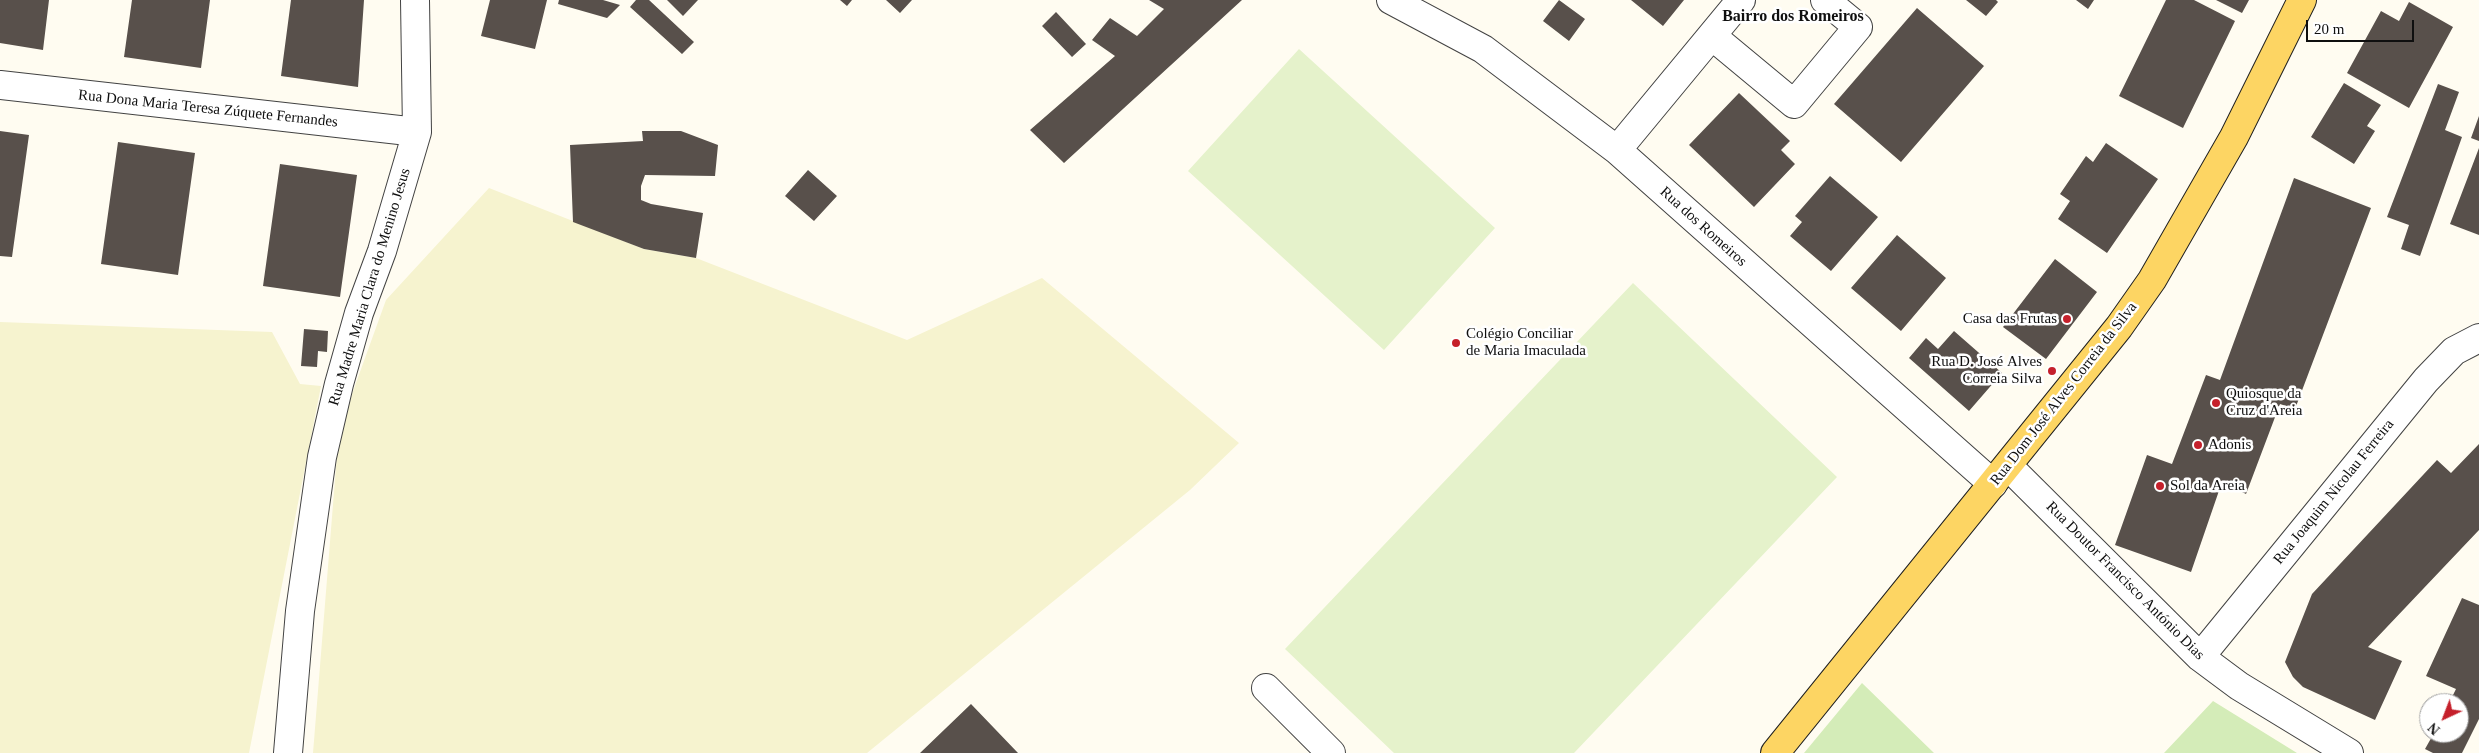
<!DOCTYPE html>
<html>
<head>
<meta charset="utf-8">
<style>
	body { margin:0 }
	#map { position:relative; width:2479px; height:753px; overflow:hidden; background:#fffcf1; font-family:Georgia,serif }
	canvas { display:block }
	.north { position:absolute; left:2419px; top:693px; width:50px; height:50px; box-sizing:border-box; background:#fff; border:1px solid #9f9f9f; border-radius:50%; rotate:223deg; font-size:14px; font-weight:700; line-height:20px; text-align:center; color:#0f0f0f }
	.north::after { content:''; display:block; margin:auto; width:18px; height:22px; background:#c5202b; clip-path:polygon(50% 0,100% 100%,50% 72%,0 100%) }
	.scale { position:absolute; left:2306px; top:20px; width:108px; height:22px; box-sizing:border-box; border:2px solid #0f0f0f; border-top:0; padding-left:6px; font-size:15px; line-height:18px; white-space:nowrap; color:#0f0f0f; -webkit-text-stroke:4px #fff; paint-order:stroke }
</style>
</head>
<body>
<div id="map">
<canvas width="2479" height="753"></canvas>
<div class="north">N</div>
<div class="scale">20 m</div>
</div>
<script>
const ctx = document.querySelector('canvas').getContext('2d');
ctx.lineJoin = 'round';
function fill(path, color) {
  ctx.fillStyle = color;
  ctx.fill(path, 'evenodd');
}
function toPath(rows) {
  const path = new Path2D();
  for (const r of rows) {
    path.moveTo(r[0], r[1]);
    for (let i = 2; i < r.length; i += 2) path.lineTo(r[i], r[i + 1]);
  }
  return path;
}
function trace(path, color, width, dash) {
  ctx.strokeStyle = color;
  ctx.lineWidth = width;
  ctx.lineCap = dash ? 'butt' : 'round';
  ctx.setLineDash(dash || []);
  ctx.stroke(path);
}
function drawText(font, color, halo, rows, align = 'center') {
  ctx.font = font + ' Georgia,serif';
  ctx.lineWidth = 5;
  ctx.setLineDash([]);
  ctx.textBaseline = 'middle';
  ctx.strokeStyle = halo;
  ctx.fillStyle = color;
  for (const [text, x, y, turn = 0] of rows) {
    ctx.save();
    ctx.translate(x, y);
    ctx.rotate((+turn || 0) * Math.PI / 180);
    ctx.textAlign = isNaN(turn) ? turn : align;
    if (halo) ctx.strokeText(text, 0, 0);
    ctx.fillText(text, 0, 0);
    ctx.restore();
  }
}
const farmland = toPath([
	[489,188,644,249,696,258,907,340,1042,278,1239,443,1190,490,867,753,313,753,339,430,386,300],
	[0,322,272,332,300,384,321,386,249,753,0,753]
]);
const green = toPath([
	[1862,683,1934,753,1804,753],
	[2213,701,2297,753,2164,753]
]);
const pitch = toPath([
	[1299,49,1495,228,1384,350,1188,171],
	[1633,283,1837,477,1574,753,1394,753,1285,649]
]);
const building = toPath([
	[0,0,49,0,43,50,0,43],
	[132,0,210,0,201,68,124,57],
	[291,0,364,0,358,87,281,76],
	[490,0,547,0,535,49,481,36],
	[559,0,603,0,620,5,607,18,558,4],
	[636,0,649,0,694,42,682,54,630,7],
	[667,0,698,0,683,16],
	[840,0,852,0,847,6],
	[886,0,912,0,900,13],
	[1149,0,1242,0,1064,163,1030,130,1115,56,1092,40,1110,18,1137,36,1164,9],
	[1559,0,1585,19,1569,41,1543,21],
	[1631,0,1684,0,1663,26],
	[1966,0,1996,0,1998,2,1986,16],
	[2076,0,2094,0,2088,9],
	[2166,0,2194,0,2235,21,2183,128,2119,96],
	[2216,0,2249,0,2242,13],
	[2409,2,2453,27,2409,108,2347,73,2381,11,2399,21],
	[1917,8,1984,66,1901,162,1834,104],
	[1056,12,1086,44,1072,57,1042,26],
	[2344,83,2381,105,2367,126,2375,131,2354,164,2311,137],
	[2438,84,2459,92,2445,130,2462,137,2420,256,2401,249,2409,225,2387,217],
	[1739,93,1790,141,1781,150,1795,164,1754,207,1689,145],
	[2479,116,2479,141,2471,138],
	[0,131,29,135,12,257,0,256],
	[642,131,681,131,718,145,715,176,645,175,641,186,641,200,651,204,703,213,696,258,644,249,573,222,570,145,643,141],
	[118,142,195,153,178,275,101,264],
	[2106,143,2158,179,2107,253,2058,219,2070,201,2060,194,2086,156,2093,162],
	[2479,148,2479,235,2450,224],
	[280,164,357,175,340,297,263,286],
	[808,170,837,196,814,221,785,196],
	[1830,176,1878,217,1831,271,1790,236,1802,222,1795,216],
	[2294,178,2371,208,2295,409,2280,404,2246,494,2222,482,2191,572,2115,545,2147,455,2172,464,2206,375,2220,380],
	[1897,235,1946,278,1901,331,1851,288],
	[2055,259,2097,292,2046,359,2003,327],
	[304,329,328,331,327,352,318,351,317,367,301,366],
	[1954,331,2002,373,1969,411,1909,358,1926,338,1938,349],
	[2479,444,2479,530,2368,647,2402,661,2375,720,2303,687,2293,677,2285,662,2312,594,2437,460,2451,473],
	[2462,598,2479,605,2479,719,2462,753,2433,753,2425,749,2434,733,2459,733,2459,703,2449,703,2456,689,2426,676],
	[971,704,1018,753,920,753]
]);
const minor = toPath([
	[1391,0,1483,49,1617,150,1993,484],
	[1712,36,1794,104,1858,27,1825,0],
	[0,85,417,132],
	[1617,150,1741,0],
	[2008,466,2200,657,2239,686,2349,753],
	[2200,657,2426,380,2454,351,2479,338],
	[1266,688,1331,753],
	[288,753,300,611,322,457,339,384,359,313,382,251,417,132,415,0]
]);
const major = toPath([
	[1775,753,2119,327,2152,280,2234,137,2302,0]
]);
const markers = [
	[2067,319,5,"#c5202b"],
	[1456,343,5,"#c5202b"],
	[2052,371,5,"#c5202b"],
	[2216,403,5,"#c5202b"],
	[2198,445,5,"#c5202b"],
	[2160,486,5,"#c5202b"]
];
const streetNames = [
	["Rua Dona Maria Teresa Zúquete Fernandes",208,109,6],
	["Rua dos Romeiros",1703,227,42],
	["Rua Madre Maria Clara do Menino Jesus",370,287,-73],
	["Rua Dom José Alves Correia da Silva",2064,394,-52],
	["Rua Joaquim Nicolau Ferreira",2334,492,-51],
	["Rua Doutor Francisco António Dias",2125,581,45]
];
const poiNames = [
	["Casa das Frutas",2057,319,"right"],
	["Colégio Conciliar",1466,334],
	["de Maria Imaculada",1466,351],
	["Rua D. José Alves",2042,362,"right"],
	["Correia Silva",2042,379,"right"],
	["Quiosque da",2226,394],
	["Cruz d'Areia",2226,411],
	["Adonis",2208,445],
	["Sol da Areia",2170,486]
];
const neighbourhoodNames = [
	["Bairro dos Romeiros",1793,17]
];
fill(farmland, '#f6f3cf');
fill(green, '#d4ecb8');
fill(pitch, '#e5f2cb');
fill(building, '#58504b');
trace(minor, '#424242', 30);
trace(major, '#202020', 30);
trace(minor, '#fff', 28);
trace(major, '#fdd563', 28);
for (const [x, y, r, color] of markers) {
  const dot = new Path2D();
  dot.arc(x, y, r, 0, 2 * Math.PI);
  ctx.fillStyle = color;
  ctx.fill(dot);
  trace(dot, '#fff', 2);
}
drawText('15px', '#0f0f0f', '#fff', streetNames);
drawText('15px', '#0f0f0f', '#fff', poiNames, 'left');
drawText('bold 16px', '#0f0f0f', '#fff', neighbourhoodNames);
</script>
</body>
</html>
